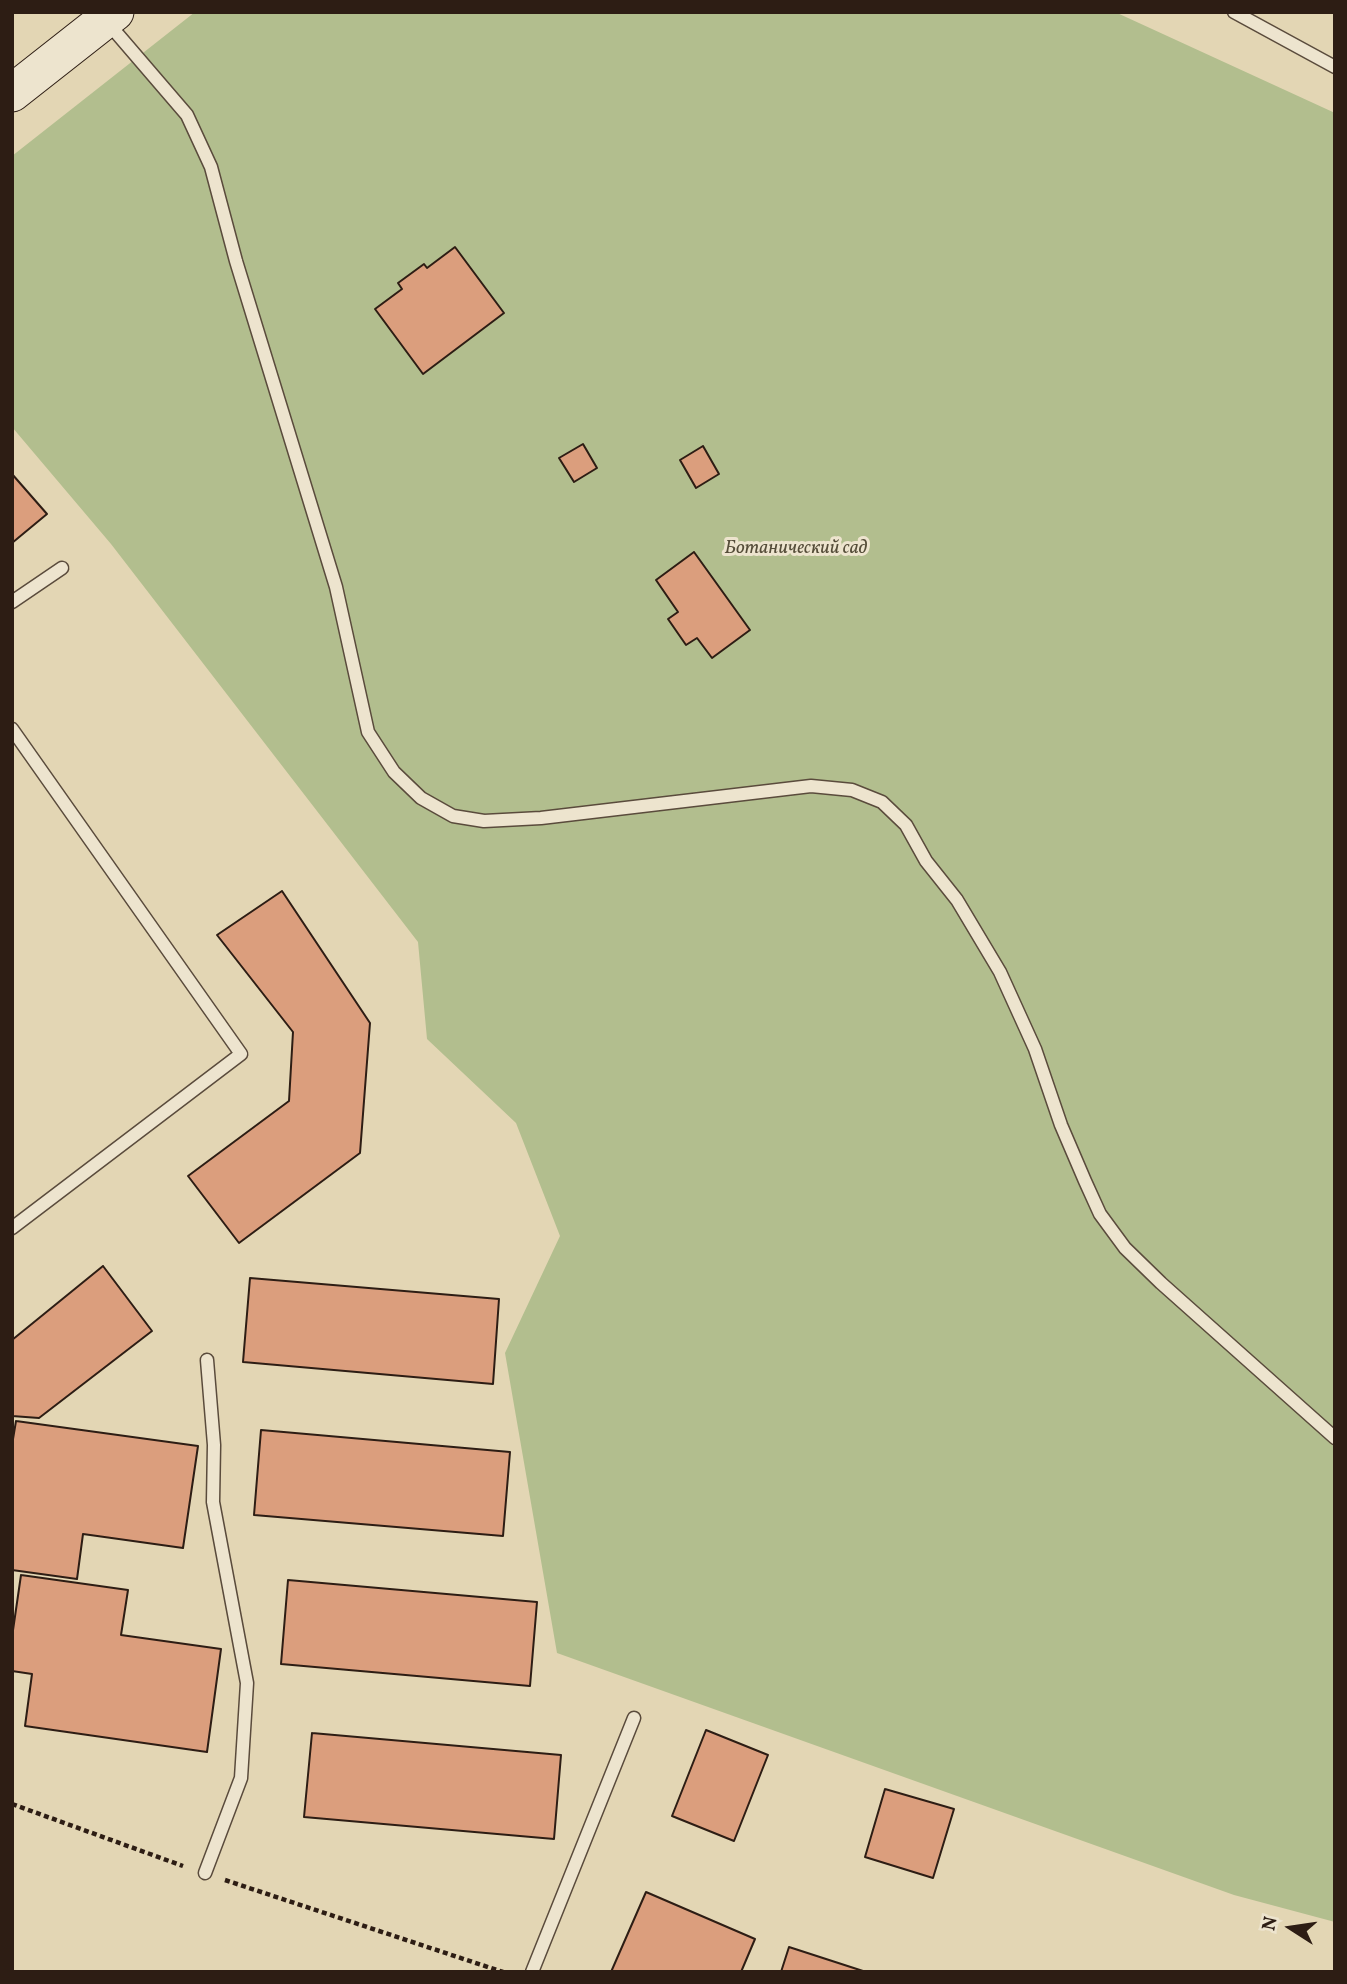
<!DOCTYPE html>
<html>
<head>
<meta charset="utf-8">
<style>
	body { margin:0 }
	#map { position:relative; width:1347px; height:1984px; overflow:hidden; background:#e3d6b4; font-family:Vollkorn,serif }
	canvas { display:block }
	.frame { position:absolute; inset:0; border:14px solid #2d1d14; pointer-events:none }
	.north { position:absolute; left:1256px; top:1893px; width:70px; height:70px; -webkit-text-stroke:5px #ede4ce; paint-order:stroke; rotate:282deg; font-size:19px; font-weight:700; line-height:28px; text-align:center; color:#2d1d14 }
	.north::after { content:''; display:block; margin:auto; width:24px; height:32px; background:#2d1d14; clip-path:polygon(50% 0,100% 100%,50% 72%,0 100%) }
</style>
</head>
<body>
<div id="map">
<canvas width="1347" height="1984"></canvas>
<div class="frame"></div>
<div class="north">N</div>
</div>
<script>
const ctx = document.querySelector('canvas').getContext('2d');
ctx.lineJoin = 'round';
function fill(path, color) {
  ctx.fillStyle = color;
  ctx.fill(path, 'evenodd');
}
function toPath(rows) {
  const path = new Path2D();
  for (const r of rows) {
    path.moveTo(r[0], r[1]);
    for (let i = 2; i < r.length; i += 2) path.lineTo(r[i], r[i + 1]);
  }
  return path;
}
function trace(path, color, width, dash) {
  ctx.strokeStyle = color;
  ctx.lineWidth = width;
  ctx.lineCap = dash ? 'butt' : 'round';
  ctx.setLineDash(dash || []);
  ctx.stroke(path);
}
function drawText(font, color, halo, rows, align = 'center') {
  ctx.font = font + ' Vollkorn,serif';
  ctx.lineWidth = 6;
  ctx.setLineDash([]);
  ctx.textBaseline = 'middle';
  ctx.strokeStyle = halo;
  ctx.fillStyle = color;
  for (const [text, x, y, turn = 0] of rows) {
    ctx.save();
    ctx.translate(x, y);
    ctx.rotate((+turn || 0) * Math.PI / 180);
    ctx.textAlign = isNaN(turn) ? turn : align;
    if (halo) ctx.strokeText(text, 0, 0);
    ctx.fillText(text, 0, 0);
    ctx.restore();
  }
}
const green = toPath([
	[195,12,1115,12,1335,113,1335,1922,1234,1895,557,1653,505,1353,560,1236,516,1123,427,1039,418,942,111,544,12,427,12,156]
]);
const building = toPath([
	[455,247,504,313,423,374,375,309,402,289,398,283,424,264,427,268,455,247],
	[583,444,597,468,574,482,559,458,583,444],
	[703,446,719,474,696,488,680,460,703,446],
	[12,474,47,514,12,543,12,474],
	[694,552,750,630,712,658,697,638,686,645,668,619,678,612,656,580,694,552],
	[282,891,370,1023,360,1153,239,1243,188,1176,289,1101,293,1032,217,935,282,891],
	[103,1266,152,1331,39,1418,12,1416,12,1340,103,1266],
	[250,1278,499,1299,493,1384,243,1362,250,1278],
	[16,1421,198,1446,183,1548,83,1534,77,1579,12,1570,12,1445,16,1421],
	[261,1430,510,1452,503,1536,254,1515,261,1430],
	[21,1575,128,1590,121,1635,221,1649,207,1752,25,1726,32,1674,12,1671,12,1637,21,1575],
	[288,1580,537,1602,530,1686,281,1664,288,1580],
	[706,1730,768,1755,734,1841,672,1816,706,1730],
	[312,1733,561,1755,554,1839,304,1817,312,1733],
	[885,1789,954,1809,933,1878,865,1857,885,1789],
	[646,1892,755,1939,741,1972,611,1972,646,1892],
	[789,1947,863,1971,862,1972,781,1972,789,1947]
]);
const path = toPath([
	[12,1804,183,1866],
	[225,1880,503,1972]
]);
const lane = toPath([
	[1234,12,1335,67],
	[108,23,187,115,211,167,236,261,336,587,368,732,394,772,421,798,453,816,484,821,541,818,811,786,852,790,882,802,906,825,926,861,957,900,1000,972,1035,1049,1061,1125,1085,1181,1100,1214,1125,1248,1161,1283,1335,1438],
	[12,602,62,568],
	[12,729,241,1054,12,1228],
	[205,1873,241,1778,247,1683,213,1502,214,1445,207,1360],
	[532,1972,634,1718]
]);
const secondary = toPath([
	[12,93,115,12]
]);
const parkNames = [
	["Ботанический сад",796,550]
];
fill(green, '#b2be8e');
fill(building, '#db9e7d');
trace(building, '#2d1d14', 2);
trace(lane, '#5a4b3c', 15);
trace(secondary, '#2d1d14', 39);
trace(path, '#2d1d14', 4.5, [5, 3.5]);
trace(lane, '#ede4ce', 12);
trace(secondary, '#ede4ce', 37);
drawText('italic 19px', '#554d39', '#ede4ce', parkNames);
</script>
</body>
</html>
